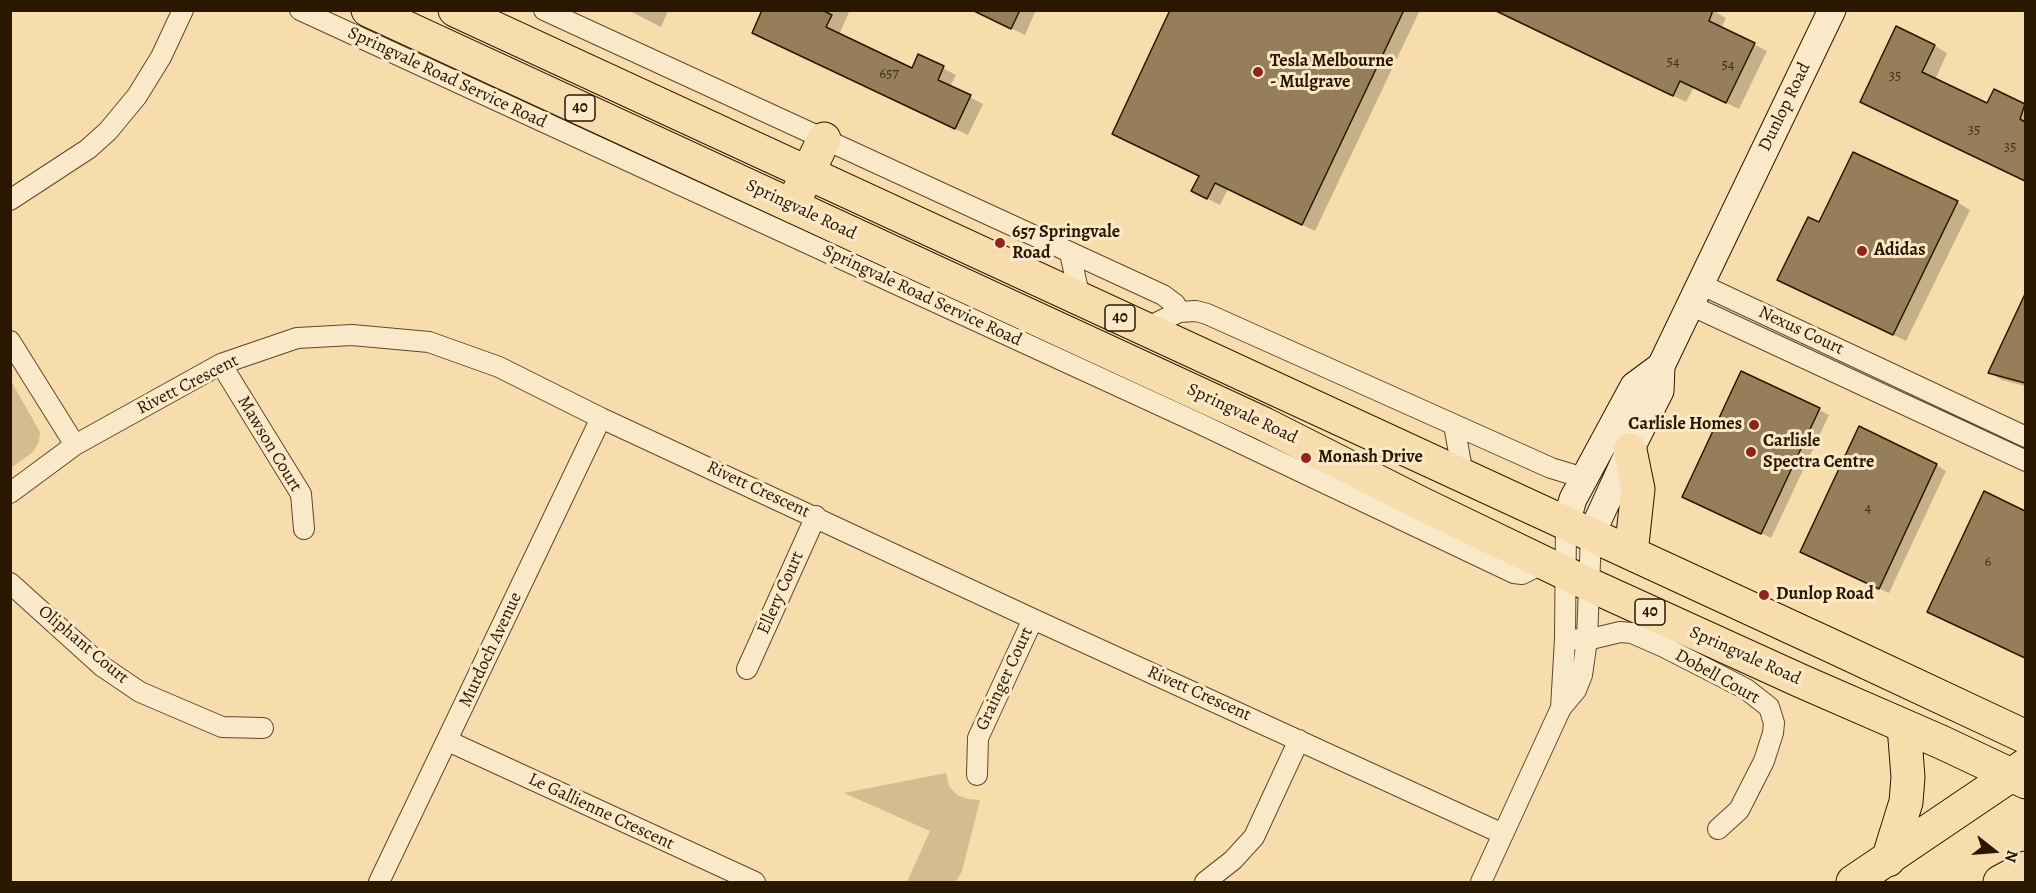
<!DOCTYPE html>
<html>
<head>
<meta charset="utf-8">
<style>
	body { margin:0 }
	#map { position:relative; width:2036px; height:893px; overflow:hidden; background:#f8ddac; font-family:Alegreya,serif }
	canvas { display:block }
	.frame { position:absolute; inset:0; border:12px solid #291700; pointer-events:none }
	.north { position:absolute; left:1964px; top:821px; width:60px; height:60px; -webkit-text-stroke:4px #fae9c9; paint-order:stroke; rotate:107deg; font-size:16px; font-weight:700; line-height:24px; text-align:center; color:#291700 }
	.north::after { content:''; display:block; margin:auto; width:21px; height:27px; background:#291700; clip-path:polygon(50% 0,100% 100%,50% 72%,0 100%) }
</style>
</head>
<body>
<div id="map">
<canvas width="2036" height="893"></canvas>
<div class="frame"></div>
<div class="north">N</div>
</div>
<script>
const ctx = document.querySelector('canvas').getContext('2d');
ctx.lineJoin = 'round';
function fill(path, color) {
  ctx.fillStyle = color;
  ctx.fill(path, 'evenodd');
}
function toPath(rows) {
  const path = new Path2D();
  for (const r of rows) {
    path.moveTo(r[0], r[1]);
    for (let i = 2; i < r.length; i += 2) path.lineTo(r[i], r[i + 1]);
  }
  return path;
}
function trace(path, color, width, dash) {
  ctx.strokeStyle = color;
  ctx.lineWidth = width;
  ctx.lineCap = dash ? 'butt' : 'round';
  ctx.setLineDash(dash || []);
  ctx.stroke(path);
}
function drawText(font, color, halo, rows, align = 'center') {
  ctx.font = font + ' Alegreya,serif';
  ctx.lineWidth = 6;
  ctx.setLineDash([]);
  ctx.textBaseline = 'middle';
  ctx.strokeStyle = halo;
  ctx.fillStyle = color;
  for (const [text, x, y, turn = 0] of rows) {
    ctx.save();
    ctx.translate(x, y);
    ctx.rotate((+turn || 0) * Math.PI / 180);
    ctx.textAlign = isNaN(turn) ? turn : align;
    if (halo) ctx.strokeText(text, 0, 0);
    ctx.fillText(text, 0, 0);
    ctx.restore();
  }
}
const green = toPath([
	[11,381,40,432,39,442,33,452,11,468],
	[946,773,949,786,957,795,968,799,980,800,962,871,956,882,907,882,930,831,844,793]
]);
const shadow = toPath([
	[628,10,673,10,672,12,668,11,661,27],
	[803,10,850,10,839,35,913,70,919,56,956,75,950,87,983,104,968,135,753,33],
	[972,10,1036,10,1025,35],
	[1172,10,1420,10,1315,231,1228,189,1220,205,1206,198,1200,176],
	[1494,10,1712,10,1726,18,1721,28,1767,51,1739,109,1694,87,1686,102],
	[1935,46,1947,53,1935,80,1987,105,1994,91,2026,106,2026,181,1874,108],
	[1957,202,1970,210,1906,341,1779,280,1820,224],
	[2026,297,2026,392,2023,390,2025,386,2002,380,1990,373],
	[1819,410,1829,415,1771,538,1693,501],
	[1936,465,1946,471,1889,593,1811,557],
	[1985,493,2026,512,2026,658,1938,617]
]);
const building = toPath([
	[762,10,822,10,832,15,826,27,912,68,918,54,944,66,938,80,971,95,955,129,752,33,762,10],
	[972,10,1020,10,1011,29,972,10],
	[1170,10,1404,10,1302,225,1215,183,1207,199,1191,191,1199,176,1112,134,1170,10],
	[1494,10,1713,10,1709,21,1755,43,1726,103,1680,81,1673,96,1494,10],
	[1896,26,1935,45,1922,72,1987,103,1994,89,2025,104,2020,119,2025,122,2025,181,1860,102,1896,26],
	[1853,152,1958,201,1893,335,1777,280,1808,217,1819,222,1853,152],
	[2025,294,2025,383,1988,373,2025,294],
	[1741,371,1820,408,1761,534,1682,497,1741,371],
	[1859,426,1937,464,1879,589,1800,552,1859,426],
	[1984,491,2025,511,2025,658,1927,612,1984,491]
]);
const street = toPath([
	[300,10,1194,421,1514,573,1522,574,1532,569,1538,560],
	[544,10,1163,295,1175,304,1179,312],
	[10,200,88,149,108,131,137,96,161,57,183,10],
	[1070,253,1080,299],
	[1700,284,2026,437],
	[1690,305,2026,461],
	[1144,329,1179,312,1196,311,1207,314,1551,468,1584,478],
	[10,341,75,445],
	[221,364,301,494,304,529],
	[1454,425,1463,475],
	[10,493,75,445,221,364,297,338,352,335,429,342,499,367,601,418,1033,619,1503,834],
	[10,583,103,667,140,692,222,727,263,728],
	[1565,639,1587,640,1620,632,1632,633,1664,647,1746,689,1769,707,1774,723,1773,733,1764,761,1739,810,1718,829],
	[747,669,816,516],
	[1561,708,1565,639,1566,523],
	[448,741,755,882],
	[977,775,978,738,1033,619],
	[379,882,601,418],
	[1205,882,1233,860,1254,837,1299,740],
	[1481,882,1561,708,1576,690,1582,675,1587,640,1591,535]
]);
const secondary = toPath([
	[1566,523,1573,499,1634,386,1661,366],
	[1591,535,1630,450,1660,391,1661,366,1832,10]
]);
const highway = toPath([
	[368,10,1264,424,1420,503,1588,584,1801,681,1941,742,2026,782],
	[455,10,1834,647,2026,737],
	[799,191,824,139],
	[1630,450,1638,489,1631,553],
	[1888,860,1906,802,1908,777,1904,726],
	[1853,882,2026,765],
	[2000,882,2026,868]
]);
const markers = [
	[1258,72,6,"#8f2418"],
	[1000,243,6,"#8f2418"],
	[1862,251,6,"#8f2418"],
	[1754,425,6,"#8f2418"],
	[1751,452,6,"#8f2418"],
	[1306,458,6,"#8f2418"],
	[1764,595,6,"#8f2418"]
];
const numberNames = [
	["54",1673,62],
	["54",1728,65],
	["657",889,74],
	["35",1895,76],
	["35",1974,130],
	["35",2010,147],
	["4",1868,508],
	["6",1988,562]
];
const shields = [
	[580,108,30],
	[1120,318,30],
	[1650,612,30]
];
const shieldNames = [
	["40",580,108],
	["40",1120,318],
	["40",1650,612]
];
const poiNames = [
	["Tesla Melbourne",1270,62],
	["- Mulgrave",1270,83],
	["657 Springvale",1012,233],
	["Road",1012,254],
	["Adidas",1874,251],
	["Carlisle Homes",1742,425,"right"],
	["Carlisle",1763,442],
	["Spectra Centre",1763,463],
	["Monash Drive",1318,458],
	["Dunlop Road",1776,595]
];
const streetNames = [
	["Springvale Road Service Road",447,78,25],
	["Dunlop Road",1785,107,-64],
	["Springvale Road",801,210,25],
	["Springvale Road Service Road",922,296,25],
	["Nexus Court",1801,331,25],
	["Rivett Crescent",188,385,-27],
	["Springvale Road",1242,414,25],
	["Mawson Court",269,444,59],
	["Rivett Crescent",758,490,25],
	["Ellery Court",781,593,-66],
	["Oliphant Court",83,645,40],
	["Murdoch Avenue",491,650,-65],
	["Springvale Road",1745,656,24],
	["Dobell Court",1717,677,29],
	["Grainger Court",1005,679,-65],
	["Rivett Crescent",1199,694,24],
	["Le Gallienne Crescent",601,812,25]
];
fill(green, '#d5bb8f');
fill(shadow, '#0003');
fill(building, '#957e59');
trace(building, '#291700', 1.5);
trace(street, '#5d482b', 22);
trace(secondary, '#291700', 29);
trace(highway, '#291700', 35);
trace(street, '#fae9c9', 20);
trace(secondary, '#fae9c9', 27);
trace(highway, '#f8ddac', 33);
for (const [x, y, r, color] of markers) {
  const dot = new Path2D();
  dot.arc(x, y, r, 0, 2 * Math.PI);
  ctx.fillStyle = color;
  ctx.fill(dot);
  trace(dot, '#fae9c9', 2);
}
drawText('15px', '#443116', null, numberNames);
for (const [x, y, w] of shields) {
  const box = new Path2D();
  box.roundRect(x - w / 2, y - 13, w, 26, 4.5);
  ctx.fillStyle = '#fae9c9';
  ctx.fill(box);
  trace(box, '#291700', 1.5);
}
drawText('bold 16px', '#291700', null, shieldNames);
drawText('bold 18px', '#291700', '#fae9c9', poiNames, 'left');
drawText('18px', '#291700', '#fae9c9', streetNames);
</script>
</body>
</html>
